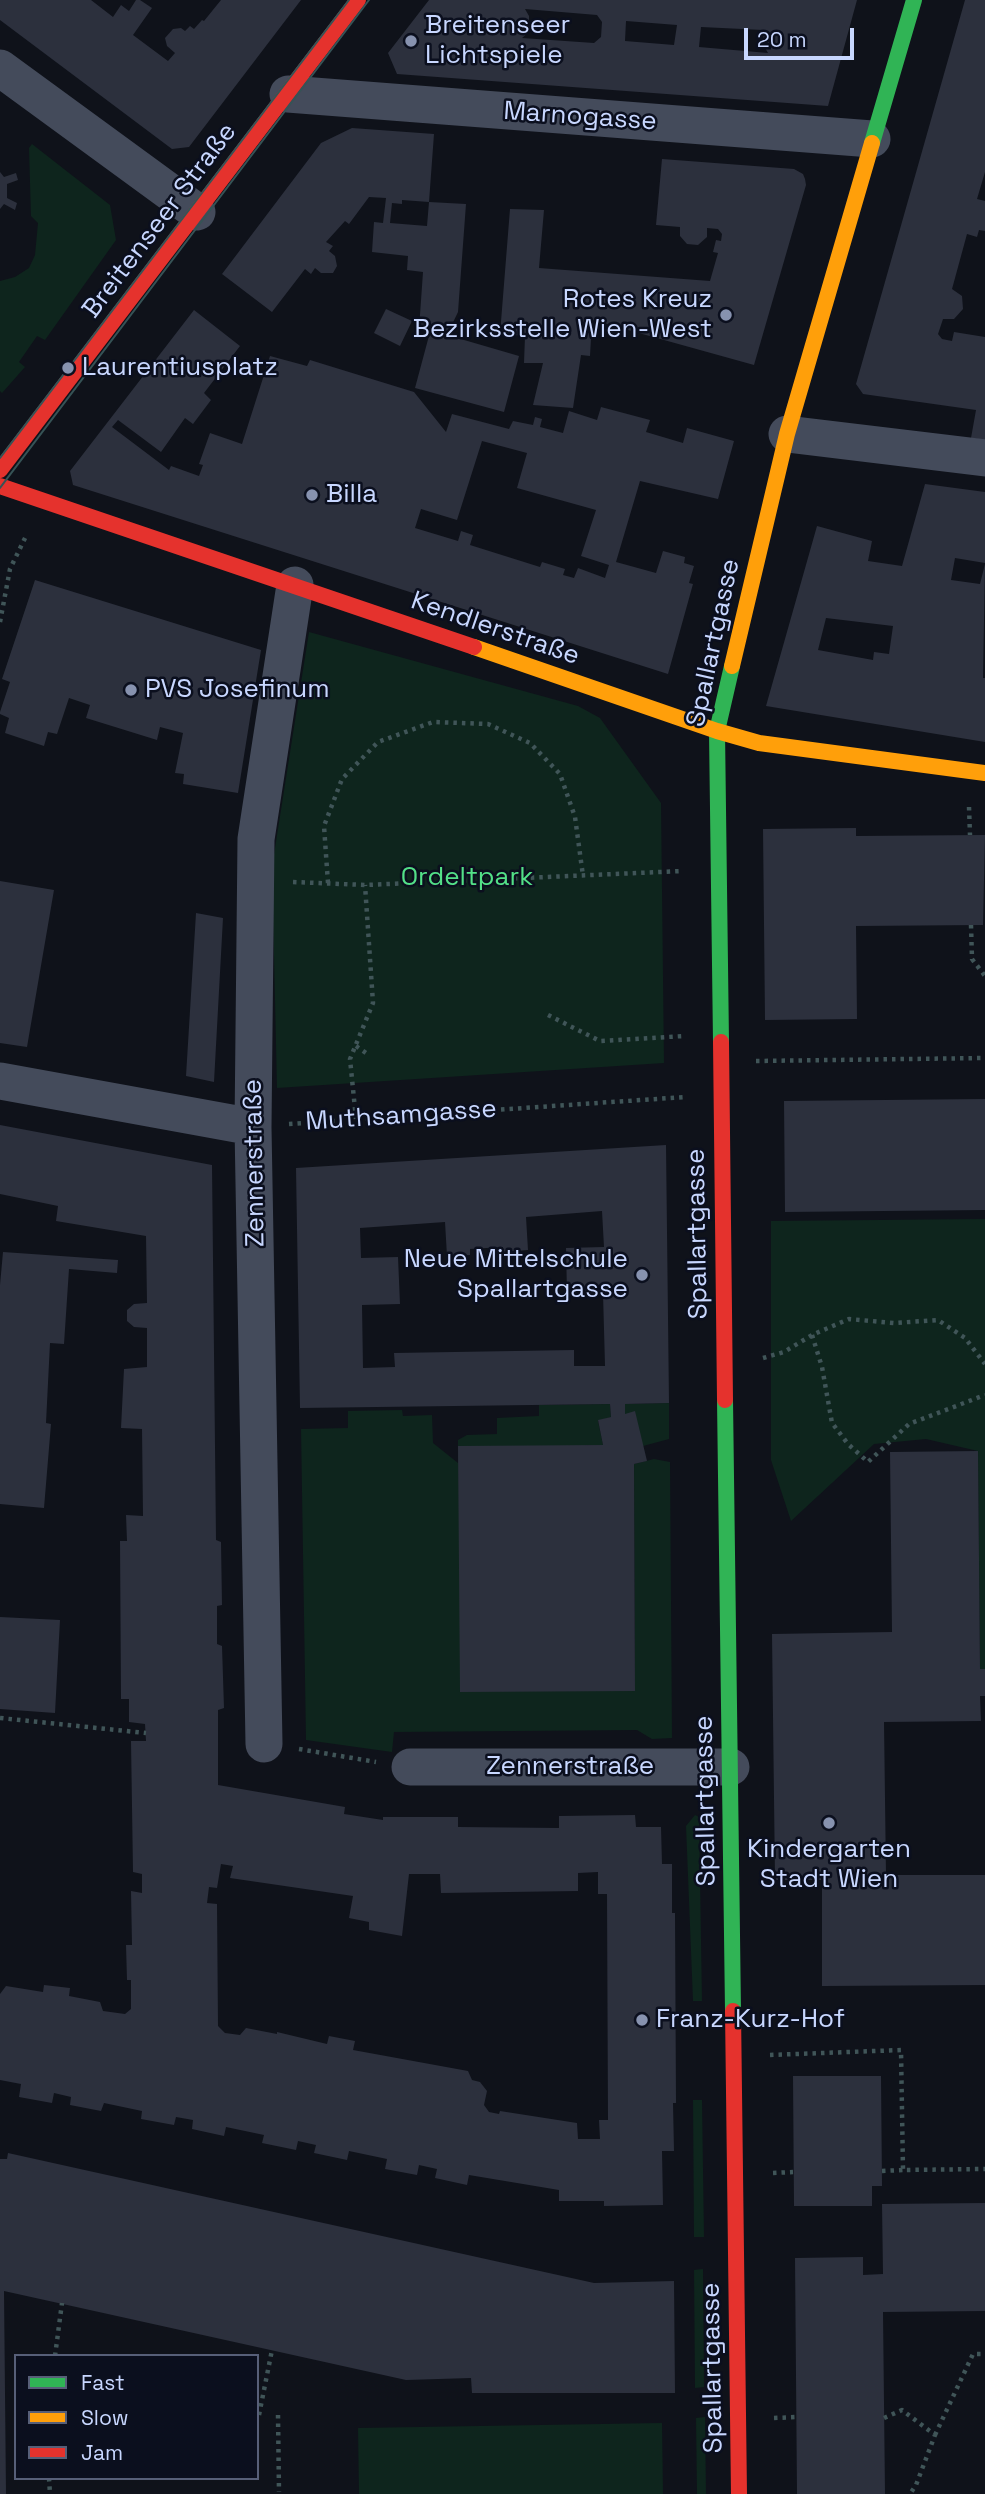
<!DOCTYPE html>
<html>
<head>
<meta charset="utf-8">
<style>
	body { margin:0 }
	#map { position:relative; width:985px; height:2494px; overflow:hidden; background:#0f121a; font-family:"Space Grotesk",sans-serif }
	canvas { display:block }
	.legend { position:absolute; left:14px; top:2354px; width:245px; height:126px; box-sizing:border-box; background:#0b0f1e; border:2px solid #575f78; margin:0; padding:9px 12px; list-style:none; font-size:21px; color:#c8d7ff }
	.legend li { display:flex; align-items:center; gap:14px; height:35px }
	.legend b { width:35px; border:2px solid #575f78 }
	.scale { position:absolute; left:744px; top:28px; width:110px; height:32px; box-sizing:border-box; border:4px solid #c8d7ff; border-top:0; padding-left:9px; font-size:21px; line-height:24px; white-space:nowrap; color:#c8d7ff; -webkit-text-stroke:5px #0b0f1e; paint-order:stroke }
</style>
</head>
<body>
<div id="map">
<canvas width="985" height="2494"></canvas>
<ul class="legend">
<li><b style="height:9px;background:#30b455"></b>Fast</li>
<li><b style="height:9px;background:#ff9f0a"></b>Slow</li>
<li><b style="height:9px;background:#e5322d"></b>Jam</li>
</ul>
<div class="scale">20 m</div>
</div>
<script>
const ctx = document.querySelector('canvas').getContext('2d');
ctx.lineJoin = 'round';
function fill(path, color) {
  ctx.fillStyle = color;
  ctx.fill(path, 'evenodd');
}
function toPath(rows) {
  const path = new Path2D();
  for (const r of rows) {
    path.moveTo(r[0], r[1]);
    for (let i = 2; i < r.length; i += 2) path.lineTo(r[i], r[i + 1]);
  }
  return path;
}
function trace(path, color, width, dash) {
  ctx.strokeStyle = color;
  ctx.lineWidth = width;
  ctx.lineCap = dash ? 'butt' : 'round';
  ctx.setLineDash(dash || []);
  ctx.stroke(path);
}
function drawText(font, color, halo, rows, align = 'center') {
  ctx.font = font + ' "Space Grotesk",sans-serif';
  ctx.lineWidth = 5;
  ctx.setLineDash([]);
  ctx.textBaseline = 'middle';
  ctx.strokeStyle = halo;
  ctx.fillStyle = color;
  for (const [text, x, y, turn = 0] of rows) {
    ctx.save();
    ctx.translate(x, y);
    ctx.rotate((+turn || 0) * Math.PI / 180);
    ctx.textAlign = isNaN(turn) ? turn : align;
    if (halo) ctx.strokeText(text, 0, 0);
    ctx.fillText(text, 0, 0);
    ctx.restore();
  }
}
const green = toPath([
	[32,144,110,205,116,240,45,340,37,336,19,362,25,367,2,393,0,391,0,281,15,277,29,268,35,255,38,223,31,216,29,148],
	[309,632,578,706,600,718,661,803,664,1063,277,1088,272,867],
	[985,1219,985,1669,980,1669,978,1451,926,1439,874,1444,791,1521,771,1460,771,1221],
	[669,1403,669,1439,643,1446,625,1414,625,1404],
	[610,1404,611,1417,598,1421,603,1445,585,1445,587,1691,635,1690,634,1464,654,1459,670,1462,672,1738,652,1739,637,1730,394,1732,392,1752,306,1740,301,1429,348,1428,348,1411,402,1410,403,1416,432,1415,433,1443,458,1463,458,1440,467,1435,497,1434,497,1418,539,1416,539,1405],
	[695,1815,699,1817,702,2001,693,2001,686,1826],
	[693,2100,702,2100,704,2237,694,2237],
	[703,2269,704,2387,695,2388,694,2270],
	[705,2417,706,2494,697,2494,696,2418],
	[662,2423,663,2494,359,2494,358,2428]
]);
const building = toPath([
	[0,0,91,0,113,17,121,5,129,11,136,0,140,0,152,8,133,35,168,61,175,53,167,46,165,38,173,29,181,28,185,31,190,26,194,29,202,20,204,21,221,0,301,0,189,147,172,149,0,20],
	[429,0,857,0,828,106,397,74,388,53],
	[525,9,597,15,602,22,601,37,594,43,522,38,529,32,529,16],
	[626,21,677,25,674,45,625,41],
	[701,27,763,30,764,46,768,53,699,47],
	[965,0,985,0,985,172,977,199,985,201,985,231,979,230,977,237,967,234,952,289,962,296,963,309,954,319,943,319,938,334,942,339,952,341,954,332,985,337,985,440,971,438,976,410,863,394,856,384],
	[352,128,434,134,429,202,402,200,402,204,392,203,390,223,427,226,429,202,466,204,458,312,447,335,519,356,504,412,415,388,430,332,419,329,423,272,407,270,408,256,372,252,374,222,383,223,386,198,369,197,349,224,345,221,326,242,333,246,329,251,335,256,337,266,333,273,321,273,315,268,311,274,305,269,272,312,222,274,321,143],
	[662,159,794,169,803,174,805,179,806,185,754,365,592,320,590,356,581,355,573,408,533,405,543,363,524,363,525,336,500,334,510,209,544,210,539,268,710,281,718,253,713,252,716,240,721,241,722,234,718,229,707,228,707,237,698,245,687,244,680,236,680,227,656,225],
	[0,172,4,177,16,173,18,180,7,184,7,198,17,203,15,210,4,204,0,209],
	[386,309,412,321,400,346,374,333],
	[194,310,240,346,204,393,211,400,193,424,185,418,161,452,118,420,112,427,169,470,171,466,199,476,203,465,199,464,210,433,242,444,270,356,307,366,310,360,414,392,446,432,452,414,509,429,513,421,533,425,535,417,542,419,540,427,563,433,569,411,597,420,601,407,650,420,646,432,683,443,687,428,734,441,718,499,640,481,616,562,656,573,663,551,685,557,684,563,694,566,689,583,693,584,668,674,73,485,70,471],
	[482,441,527,453,517,488,596,510,581,556,609,565,605,578,578,568,574,578,563,575,565,569,542,562,540,567,470,545,473,535,461,531,458,541,415,528,421,509,457,520],
	[925,484,985,492,985,563,955,558,951,580,980,584,985,564,983,678,985,678,985,742,766,706,817,526,872,541,868,561,902,566],
	[826,618,893,626,889,654,874,652,873,660,818,650],
	[35,580,261,650,238,793,183,784,184,774,175,773,183,733,160,727,157,740,86,718,90,705,69,698,57,734,48,732,44,746,5,733,9,718,0,714,0,712,10,682,2,679],
	[856,828,856,836,985,835,983,925,856,926,857,1019,765,1020,763,829],
	[0,881,54,890,27,1047,0,1043],
	[196,913,223,918,214,1082,186,1076],
	[985,1099,985,1210,785,1212,784,1101],
	[0,1125,212,1165,216,1540,221,1542,222,1605,217,1606,217,1644,222,1646,224,1708,218,1710,218,1785,345,1807,344,1814,383,1820,383,1817,458,1817,458,1827,559,1828,559,1816,635,1815,636,1827,661,1827,662,1864,672,1864,672,1913,675,1913,676,2103,673,2103,674,2151,662,2151,663,2205,604,2206,604,2201,559,2201,559,2190,469,2175,467,2185,435,2178,437,2169,419,2165,417,2175,385,2169,387,2159,349,2151,347,2160,314,2153,316,2145,298,2141,296,2150,262,2143,264,2135,226,2127,224,2136,192,2129,193,2120,176,2117,174,2125,141,2119,142,2111,104,2103,101,2111,70,2105,71,2097,54,2093,52,2103,19,2097,21,2084,0,2080,0,1994,6,1986,43,1992,44,1985,70,1988,69,1996,100,2002,103,2011,125,2014,131,2009,131,1980,127,1980,126,1945,132,1945,131,1891,142,1893,142,1874,133,1872,131,1741,146,1741,145,1724,129,1722,129,1699,121,1699,120,1541,127,1541,126,1515,143,1516,142,1429,121,1428,124,1369,147,1367,147,1328,134,1327,127,1321,127,1310,134,1304,147,1303,146,1236,56,1221,58,1206,0,1194],
	[221,1864,233,1866,230,1878,353,1896,349,1918,369,1922,369,1930,402,1936,409,1874,440,1874,441,1893,578,1891,578,1873,598,1872,598,1894,607,1894,608,2120,599,2120,600,2139,578,2139,577,2123,500,2111,499,2114,489,2112,484,2105,487,2091,480,2082,472,2080,468,2071,353,2050,355,2041,329,2036,327,2044,277,2032,277,2034,246,2028,240,2035,225,2033,218,2026,217,1904,207,1903,209,1887,217,1888],
	[666,1145,669,1403,625,1404,625,1414,635,1411,647,1461,634,1464,635,1691,460,1692,458,1446,603,1445,598,1420,611,1417,610,1404,300,1408,296,1168],
	[602,1211,604,1247,566,1248,567,1294,603,1293,605,1366,574,1366,574,1350,394,1353,395,1367,363,1368,362,1305,400,1304,398,1257,361,1258,360,1228,445,1222,447,1256,470,1255,470,1249,503,1247,503,1252,528,1250,526,1217],
	[3,1252,118,1260,117,1273,69,1269,64,1344,50,1343,46,1423,51,1424,44,1508,0,1504,0,1285],
	[978,1451,980,1669,985,1669,985,1696,980,1696,981,1721,884,1722,886,1875,985,1875,985,1985,822,1986,822,1880,775,1880,772,1634,892,1632,890,1452],
	[0,1617,60,1620,55,1713,0,1709],
	[793,2076,881,2076,882,2186,872,2186,872,2206,794,2206],
	[8,2153,594,2283,674,2281,675,2393,472,2393,471,2378,406,2380,4,2291,6,2494,0,2494,0,2159,7,2159],
	[985,2203,985,2311,883,2312,885,2494,797,2494,795,2258,863,2257,863,2275,883,2274,882,2204]
]);
const path = toPath([
	[0,622,10,569,26,536],
	[969,807,970,835],
	[293,882,365,885,683,871],
	[328,883,324,826,342,779,378,742,433,722,488,724,530,743,560,774,575,817,583,876],
	[971,925,972,959,985,976],
	[548,1015,600,1041,684,1036],
	[356,1046,366,1053],
	[756,1061,985,1058],
	[356,1119,350,1059,373,1003,365,885],
	[289,1124,685,1097],
	[812,1335,822,1367,832,1423,848,1444,868,1462,909,1424,985,1395],
	[763,1358,784,1352,812,1335,849,1319,894,1323,938,1320,965,1338,985,1364],
	[0,1718,146,1733],
	[299,1749,376,1762],
	[770,2055,901,2050,903,2170,985,2169],
	[882,2171,903,2170],
	[773,2173,793,2172],
	[55,2356,62,2303],
	[259,2415,272,2350],
	[278,2415,279,2492],
	[774,2418,797,2417],
	[884,2418,902,2410,935,2435,916,2485,910,2494],
	[935,2435,973,2354,985,2354],
	[49,2478,50,2494]
]);
const street = toPath([
	[0,68,197,212],
	[288,94,872,139],
	[787,434,985,458],
	[0,1081,253,1127],
	[264,1744,253,1127,256,839,295,585],
	[410,1767,731,1767]
]);
const fast = toPath([
	[872,143,914,0],
	[721,1042,717,731,732,666],
	[725,1400,733,2011]
]);
const slow = toPath([
	[474,647,717,731,759,743,985,773],
	[732,666,787,434,872,143]
]);
const jam = toPath([
	[0,470,358,0],
	[0,486,474,647],
	[721,1042,725,1400],
	[733,2011,739,2494]
]);
const tram = toPath([
	[0,458,349,0],
	[0,488,369,0]
]);
const markers = [
	[411,41,7,"#8792af"],
	[726,315,7,"#8792af"],
	[68,368,7,"#8792af"],
	[312,495,7,"#8792af"],
	[131,690,7,"#8792af"],
	[642,1275,7,"#8792af"],
	[829,1823,7,"#8792af"],
	[642,2020,7,"#8792af"]
];
const poiNames = [
	["Breitenseer",425,26],
	["Lichtspiele",425,56],
	["Rotes Kreuz",712,300,"right"],
	["Bezirksstelle Wien-West",712,330,"right"],
	["Laurentiusplatz",82,368],
	["Billa",326,495],
	["PVS Josefinum",145,690],
	["Neue Mittelschule",628,1260,"right"],
	["Spallartgasse",628,1290,"right"],
	["Kindergarten",829,1850,"center"],
	["Stadt Wien",829,1880,"center"],
	["Franz-Kurz-Hof",656,2020]
];
const streetNames = [
	["Marnogasse",580,117,4],
	["Breitenseer Straße",160,221,-53],
	["Kendlerstraße",495,629,19],
	["Spallartgasse",714,643,-78],
	["Muthsamgasse",401,1116,-4],
	["Zennerstraße",255,1163,-91],
	["Spallartgasse",698,1234,-91],
	["Zennerstraße",570,1767],
	["Spallartgasse",706,1801,-91],
	["Spallartgasse",713,2368,-91]
];
const parkNames = [
	["Ordeltpark",467,878]
];
fill(green, '#0e251d');
fill(building, '#2c303d');
trace(path, '#405558', 4.5, [3.5, 5]);
trace(street, '#444b5b', 37);
trace(fast, '#30b455', 16);
trace(slow, '#ff9f0a', 16);
trace(jam, '#e5322d', 16);
trace(tram, '#365356', 2);
for (const [x, y, r, color] of markers) {
  const dot = new Path2D();
  dot.arc(x, y, r, 0, 2 * Math.PI);
  ctx.fillStyle = color;
  ctx.fill(dot);
  trace(dot, '#0b0f1e', 2.5);
}
drawText('26px', '#c8d7ff', '#0b0f1e', poiNames, 'left');
drawText('26px', '#c8d7ff', '#0b0f1e', streetNames);
drawText('26px', '#53e088', '#0b0f1e', parkNames);
</script>
</body>
</html>
